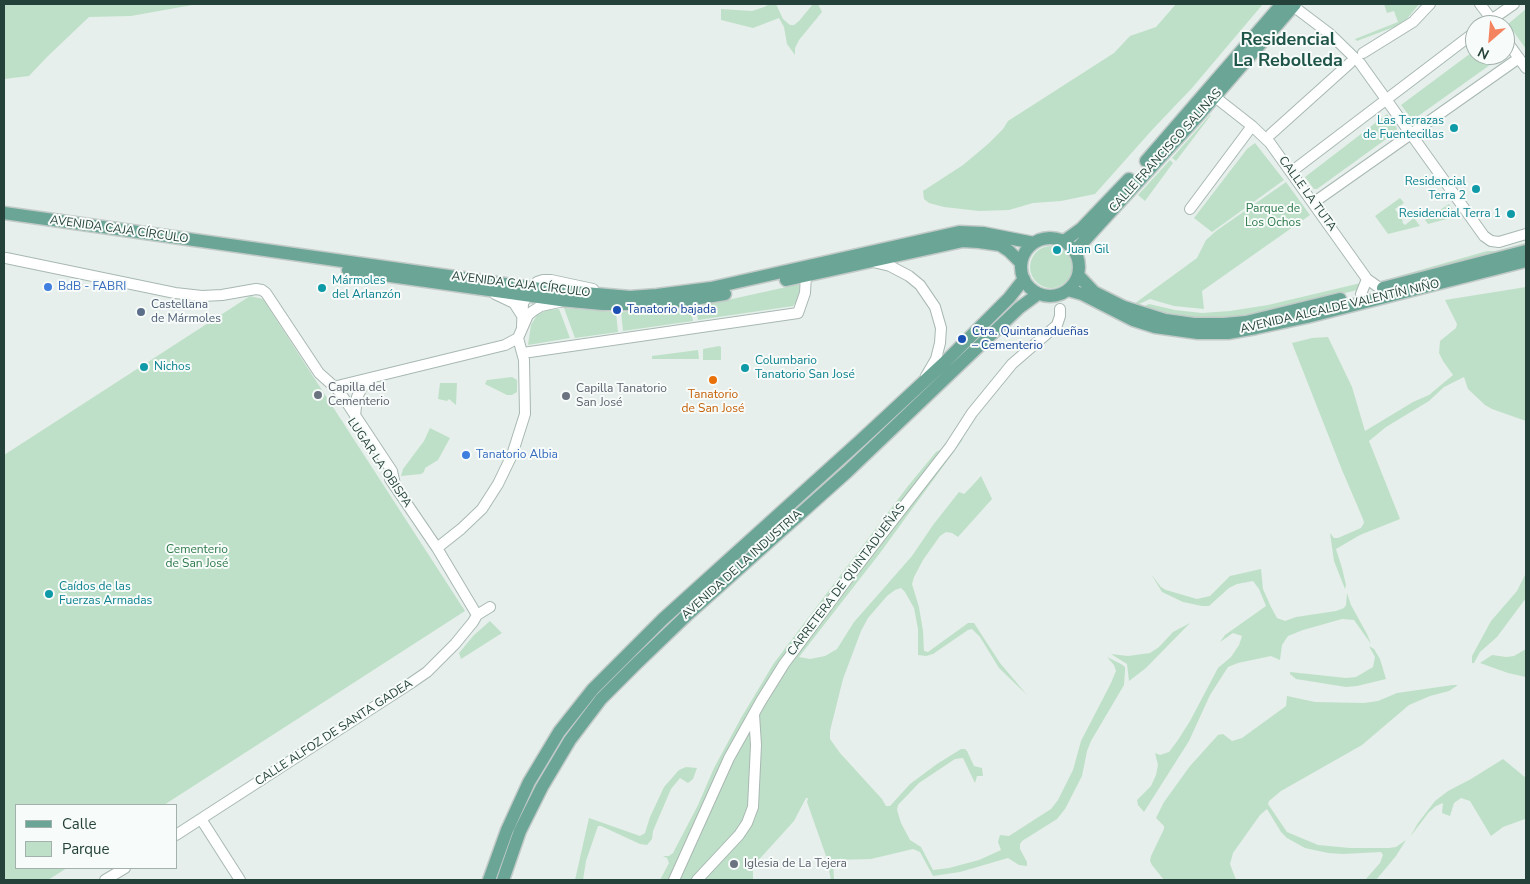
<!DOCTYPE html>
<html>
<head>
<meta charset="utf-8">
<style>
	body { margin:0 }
	#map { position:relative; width:1530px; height:884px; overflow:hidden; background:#e6efeb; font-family:"Nunito Sans",sans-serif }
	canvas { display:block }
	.frame { position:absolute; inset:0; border:5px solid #24423a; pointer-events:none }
	.legend { position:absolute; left:15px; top:804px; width:162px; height:65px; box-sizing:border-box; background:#f7fbf9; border:1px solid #a3b1ad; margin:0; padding:6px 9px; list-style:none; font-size:15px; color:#24423a }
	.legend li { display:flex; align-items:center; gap:10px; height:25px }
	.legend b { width:25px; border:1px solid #a3b1ad }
	.north { position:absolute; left:1465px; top:15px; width:50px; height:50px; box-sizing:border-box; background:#f7fbf9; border:1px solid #a3b1ad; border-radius:50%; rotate:207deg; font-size:14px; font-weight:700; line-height:20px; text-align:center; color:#24423a }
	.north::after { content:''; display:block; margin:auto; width:18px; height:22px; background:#f4845f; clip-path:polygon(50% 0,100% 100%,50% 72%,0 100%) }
</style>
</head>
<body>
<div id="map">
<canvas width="1530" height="884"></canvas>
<div class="frame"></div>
<ul class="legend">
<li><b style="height:6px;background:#6aa596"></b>Calle</li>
<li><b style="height:14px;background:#bfe0c8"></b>Parque</li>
</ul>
<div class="north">N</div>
</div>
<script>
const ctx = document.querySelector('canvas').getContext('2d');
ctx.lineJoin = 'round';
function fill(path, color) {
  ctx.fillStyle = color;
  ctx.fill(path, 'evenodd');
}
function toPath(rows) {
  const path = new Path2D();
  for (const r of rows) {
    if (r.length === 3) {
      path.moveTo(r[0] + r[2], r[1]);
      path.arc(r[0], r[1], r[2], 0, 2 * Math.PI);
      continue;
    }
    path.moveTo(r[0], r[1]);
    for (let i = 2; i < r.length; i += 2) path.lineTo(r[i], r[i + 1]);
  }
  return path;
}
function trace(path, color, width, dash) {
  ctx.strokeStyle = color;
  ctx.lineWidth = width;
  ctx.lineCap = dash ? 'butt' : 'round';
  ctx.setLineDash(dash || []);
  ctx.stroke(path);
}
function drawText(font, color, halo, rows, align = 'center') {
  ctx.font = font + ' "Nunito Sans",sans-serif';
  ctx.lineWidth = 4;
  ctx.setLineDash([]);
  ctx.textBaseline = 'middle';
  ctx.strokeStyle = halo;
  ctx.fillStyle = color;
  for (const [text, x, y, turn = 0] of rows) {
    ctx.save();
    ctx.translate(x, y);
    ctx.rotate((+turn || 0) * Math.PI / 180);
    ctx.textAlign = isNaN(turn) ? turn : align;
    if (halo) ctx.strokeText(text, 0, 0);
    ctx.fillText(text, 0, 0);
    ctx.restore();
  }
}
const green = toPath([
	[4,4,198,4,131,16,89,17,47,57,29,76,4,79],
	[770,4,776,4,783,19,790,25,794,25,799,21,813,4,818,4,822,12,799,40,795,48,795,55,787,44,784,27,779,18,753,28,721,20,721,9,752,11,764,7],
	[1176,4,1263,4,1192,88,1152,130,1095,194,1061,201,1033,203,1009,210,979,211,944,207,929,203,924,199,923,191,963,165,988,144,1003,129,1008,121,1114,53,1130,36,1156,27],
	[1384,4,1419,4,1407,19,1394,27,1357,41,1355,39,1398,22,1394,11,1387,13],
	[1526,9,1526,49,1508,24],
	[1475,50,1475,55,1504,55,1414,119,1411,118,1401,105],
	[1387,114,1397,128,1396,132,1317,189,1314,189,1305,177],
	[1210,115,1211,115,1176,161,1172,158],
	[1255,143,1284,180,1212,232,1194,218,1247,149],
	[1170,160,1173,163,1145,201,1138,195],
	[1286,182,1310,215,1202,291,1204,309,1174,306,1150,299,1137,305,1134,304,1197,258,1206,240,1216,231],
	[1400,198,1404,203,1395,209,1403,221,1402,222,1405,225,1414,218,1420,226,1388,234,1375,216],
	[1449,204,1458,216,1428,224,1425,220],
	[1526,243,1526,248,1381,286,1378,282,1487,251,1495,251],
	[1051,267,21],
	[1361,283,1361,289,1258,315,1192,320,1139,309,1149,304,1175,310,1202,313,1230,311,1268,305],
	[800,284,798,299,793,306,698,320,696,307],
	[1526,287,1526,421,1492,409,1485,405,1468,389,1464,377,1444,387,1429,401,1386,427,1369,441,1400,519,1360,535,1336,549,1342,568,1346,585,1345,589,1334,561,1330,533,1334,538,1338,538,1361,528,1364,523,1363,519,1342,470,1292,343,1312,338,1328,337,1352,387,1365,431,1413,402,1429,395,1453,375,1443,361,1439,353,1440,341,1456,328,1457,324,1445,300],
	[250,296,263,299,465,611,164,805,16,805,16,868,67,868,48,880,4,880,4,455],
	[691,307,693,321,623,331,621,312,660,311],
	[564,308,616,312,618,332,575,338],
	[559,309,570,338,528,345,531,325,537,315,547,310],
	[719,346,721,347,721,360,703,360,703,349],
	[698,350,699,359,652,359,652,356],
	[512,377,517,380,517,392,512,395,507,395,485,384,487,380],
	[440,383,457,383,456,405,449,399,447,401,438,399],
	[430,428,450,438,438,460,425,468,424,472,421,474,401,476,403,469,424,441],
	[963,439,880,553,799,657,810,659,825,656,837,649,854,622,912,556,933,525,959,492,964,494,970,488,981,476,992,499,958,537,952,533,946,532,940,536,923,560,914,577,912,584,919,607,923,631,924,651,928,652,968,623,974,623,1000,663,1027,695,999,668,980,637,972,629,968,630,933,654,926,656,918,655,918,629,914,608,905,592,901,588,895,590,887,596,868,618,861,631,843,679,830,731,830,739,840,753,882,799,886,806,890,806,910,784,937,764,961,749,965,749,967,751,974,766,982,768,983,776,977,776,975,783,963,758,955,759,919,783,898,805,897,810,901,823,910,840,921,847,933,870,949,868,979,860,1001,850,998,842,1000,835,1009,836,1051,809,1058,800,1073,770,1081,741,1111,683,1116,671,1114,665,1107,657,1121,664,1125,667,1125,672,1124,685,1091,741,1087,751,1082,776,1065,809,1057,819,1022,841,1020,844,1020,849,1027,862,1027,866,1019,865,1008,858,960,872,933,876,920,852,913,849,871,859,834,860,833,861,834,880,831,880,826,856,807,802,808,798,806,798,794,821,755,864,753,869,753,880,660,880,669,863,667,858,663,856,669,856,673,853,698,805,714,768,741,718,774,663,908,486,936,452],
	[1261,569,1263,589,1271,607,1277,618,1285,621,1296,617,1336,611,1344,608,1346,605,1347,593,1351,605,1367,634,1371,644,1354,620,1342,619,1303,630,1288,636,1282,645,1280,660,1271,656,1238,663,1228,667,1210,695,1189,741,1144,812,1138,805,1137,800,1151,786,1156,775,1158,765,1155,753,1160,755,1169,752,1178,740,1190,721,1218,668,1231,657,1239,645,1242,636,1233,633,1220,642,1225,635,1266,606,1259,589,1253,581,1237,584,1229,588,1209,606,1202,606,1183,602,1162,592,1151,574,1161,587,1166,590,1197,599,1210,596,1230,576],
	[1526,573,1526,598,1497,637,1480,652,1474,663,1472,663,1472,656,1491,621,1517,591],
	[490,621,502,633,461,659,459,653,474,635],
	[1190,623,1146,668,1129,681,1127,664,1111,654,1128,656,1150,653,1159,647,1173,632],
	[1369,646,1374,649,1380,659,1386,679,1357,686,1346,687,1296,679,1290,674,1290,672,1346,678,1356,677,1373,667,1375,657],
	[1526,649,1526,677,1508,673,1480,663,1492,655,1506,657,1514,656],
	[1453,685,1458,685,1449,691,1430,696,1409,705,1362,745,1281,791,1269,801,1268,804,1287,832,1318,845,1350,848,1389,848,1396,847,1406,840,1396,856,1376,880,1365,880,1380,863,1383,855,1381,852,1343,854,1328,853,1305,848,1287,838,1281,832,1267,809,1260,815,1233,853,1230,864,1236,880,1164,880,1152,865,1150,861,1151,856,1164,829,1164,826,1156,818,1164,802,1190,766,1218,735,1223,734,1232,741,1242,738,1286,706,1287,696,1315,702,1364,703,1378,701,1397,693],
	[1503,759,1526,778,1525,819,1503,827,1491,836,1470,801,1461,798,1454,803,1450,816,1442,813,1443,803,1436,806,1429,812,1410,837,1418,823,1435,801,1448,791,1471,779],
	[686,767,697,768,693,779,688,783,680,778,671,789,653,831,652,839,647,845,640,844,601,826,598,826,586,861,583,880,575,880,589,818,640,836,645,833,650,817,664,787,679,770]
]);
const minor = toPath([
	[1480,4,1495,24],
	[1293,6,1330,34,1360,63,1484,236,1491,241,1499,242,1526,234],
	[1484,25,1514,4],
	[1505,39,1526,68],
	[1363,53,1413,22,1430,4],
	[1215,97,1252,126,1270,143,1367,279,1381,289],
	[1271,134,1350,63],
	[1291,172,1475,32],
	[1313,203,1519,58],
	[1190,209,1252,126],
	[6,258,175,293,202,296,222,295,256,289,262,290,266,293,319,373,339,391,347,403,392,471,395,484],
	[873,262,890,266,909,276,920,285,935,307,941,328,940,343,936,359,926,376],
	[495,294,514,303,521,314],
	[1361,294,1367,279],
	[522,326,523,303,537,282,543,280,551,280,593,289],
	[523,353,798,313,805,293,806,275],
	[333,387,505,345,518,338,528,315,533,311,541,306,559,302],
	[355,416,357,397,363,386,371,380],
	[390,479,437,548,477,615],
	[437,548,461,529,482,509,498,484,512,455,525,414,524,360,518,338],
	[477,615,490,607],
	[201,819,240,880],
	[176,835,411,683,427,672,455,644,473,622,477,615],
	[105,880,125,868],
	[674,880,729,758,761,701,784,664,852,573,950,447,972,413,1012,364,1057,325,1060,316,1060,309],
	[697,880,739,835,747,823,753,807,756,745,754,714]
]);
const major = toPath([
	[1146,161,1282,4],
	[4,213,540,289,630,297,657,295,711,288,959,232,983,233,1034,243],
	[1050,267,29],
	[1064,241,1082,228,1129,179],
	[1075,251,1197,117,1295,4],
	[348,270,560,300,603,304,663,304,725,294],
	[1078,275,1094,292,1124,307,1165,320,1194,324,1224,324,1246,322,1340,299],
	[786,280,963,241,979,242,1000,245,1009,251,1021,263],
	[1383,288,1526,251],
	[1068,290,1082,294,1133,320,1155,327,1198,333,1228,333,1256,328,1307,317,1526,261],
	[489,880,507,830,529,782,559,732,593,689,663,619,861,440,944,363,1009,298,1024,279],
	[503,880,520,831,542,787,570,740,601,699,636,664,686,616,847,472,1019,308,1038,294]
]);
const markers = [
	[1454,128,5,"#0f9aa8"],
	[1476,189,5,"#0f9aa8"],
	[1511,214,5,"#0f9aa8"],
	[1057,250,5,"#0f9aa8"],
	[48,287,5,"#3f7fe0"],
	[322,288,5,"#0f9aa8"],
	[617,310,5,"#1a4fb4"],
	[141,312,5,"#5c6f8a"],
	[962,339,5,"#1a4fb4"],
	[144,367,5,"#0f9aa8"],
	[745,368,5,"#0f9aa8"],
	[713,380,5,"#e8710a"],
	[318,395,5,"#6b7280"],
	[566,396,5,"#6b7280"],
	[466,455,5,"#3f7fe0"],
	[49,594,5,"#0f9aa8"],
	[734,864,5,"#6b7280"]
];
const cultureNames = [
	["Las Terrazas",1444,121,"right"],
	["de Fuentecillas",1444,135,"right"],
	["Residencial",1466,182,"right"],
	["Terra 2",1466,196,"right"],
	["Residencial Terra 1",1501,214,"right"],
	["Juan Gil",1067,250],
	["Mármoles",332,281],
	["del Arlanzón",332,295],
	["Columbario",755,361],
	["Tanatorio San José",755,375],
	["Nichos",154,367],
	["Caídos de las",59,587],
	["Fuerzas Armadas",59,601]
];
const streetNames = [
	["CALLE FRANCISCO SALINAS",1166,151,-48],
	["CALLE LA TUTA",1307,194,54],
	["AVENIDA CAJA CÍRCULO",119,230,8],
	["AVENIDA CAJA CÍRCULO",521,285,7],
	["AVENIDA ALCALDE VALENTÍN NIÑO",1340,307,-13],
	["LUGAR LA OBISPA",379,463,56],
	["AVENIDA DE LA INDUSTRIA",742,565,-42],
	["CARRETERA DE QUINTADUEÑAS",847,580,-53],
	["CALLE ALFOZ DE SANTA GADEA",334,733,-33]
];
const parkNames = [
	["Parque de",1273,209],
	["Los Ochos",1273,223],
	["Cementerio",197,550],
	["de San José",197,564]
];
const shopNames = [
	["BdB - FABRI",58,287],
	["Tanatorio Albia",476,455]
];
const serviceNames = [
	["Castellana",151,305],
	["de Mármoles",151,319]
];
const transitNames = [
	["Tanatorio bajada",627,310],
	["Ctra. Quintanadueñas",972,332],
	["– Cementerio",972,346]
];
const worshipNames = [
	["Capilla del",328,388],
	["Cementerio",328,402],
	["Capilla Tanatorio",576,389],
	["San José",576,403],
	["Iglesia de La Tejera",744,864]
];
const foodNames = [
	["Tanatorio",713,395],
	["de San José",713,409]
];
const districtNames = [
	["Residencial",1288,41],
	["La Rebolleda",1288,62]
];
fill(green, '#bfe0c8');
trace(minor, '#a8b8b2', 12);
trace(major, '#c2cac8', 15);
trace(minor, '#fff', 10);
trace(major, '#6aa596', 12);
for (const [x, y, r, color] of markers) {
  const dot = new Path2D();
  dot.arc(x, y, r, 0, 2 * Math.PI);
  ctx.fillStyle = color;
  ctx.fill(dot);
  trace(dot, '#f7fbf9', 2);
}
drawText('12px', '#0d838f', '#f7fbf9', cultureNames, 'left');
drawText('12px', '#24423a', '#f7fbf9', streetNames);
drawText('12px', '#2d7a4b', '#f7fbf9', parkNames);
drawText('12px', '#366cbe', '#f7fbf9', shopNames, 'left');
drawText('12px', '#4e5e75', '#f7fbf9', serviceNames, 'left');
drawText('12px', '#164399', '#f7fbf9', transitNames, 'left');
drawText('12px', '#5b616d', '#f7fbf9', worshipNames, 'left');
drawText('12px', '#c56008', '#f7fbf9', foodNames);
drawText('bold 18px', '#1f5548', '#f7fbf9', districtNames);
</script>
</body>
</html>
